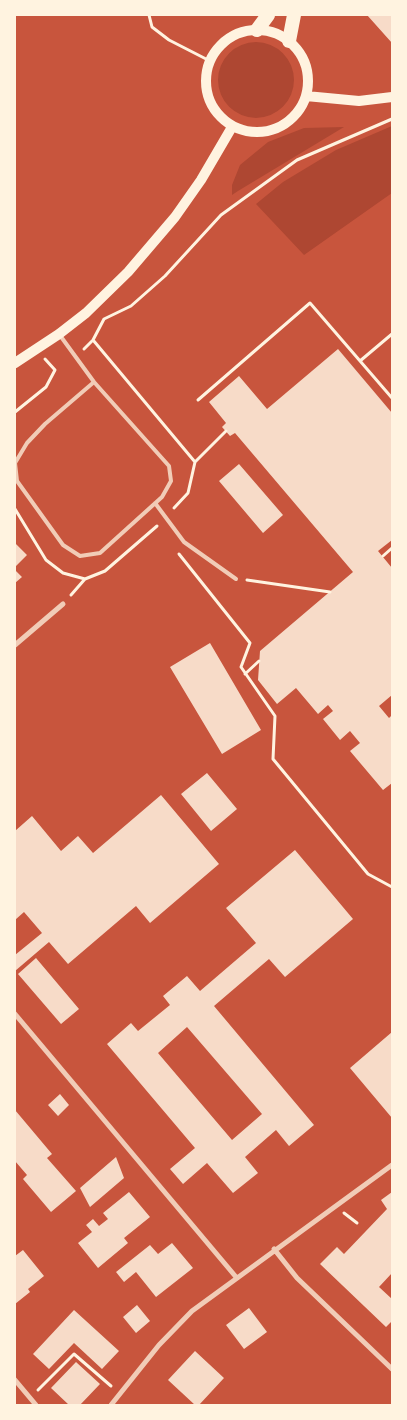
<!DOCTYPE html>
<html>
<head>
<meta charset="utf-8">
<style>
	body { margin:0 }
	#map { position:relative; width:407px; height:1420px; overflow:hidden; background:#c8553d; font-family:Georgia,serif }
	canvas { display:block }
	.frame { position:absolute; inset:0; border:16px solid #fff3e0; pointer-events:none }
</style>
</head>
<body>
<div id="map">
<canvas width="407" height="1420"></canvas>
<div class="frame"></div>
</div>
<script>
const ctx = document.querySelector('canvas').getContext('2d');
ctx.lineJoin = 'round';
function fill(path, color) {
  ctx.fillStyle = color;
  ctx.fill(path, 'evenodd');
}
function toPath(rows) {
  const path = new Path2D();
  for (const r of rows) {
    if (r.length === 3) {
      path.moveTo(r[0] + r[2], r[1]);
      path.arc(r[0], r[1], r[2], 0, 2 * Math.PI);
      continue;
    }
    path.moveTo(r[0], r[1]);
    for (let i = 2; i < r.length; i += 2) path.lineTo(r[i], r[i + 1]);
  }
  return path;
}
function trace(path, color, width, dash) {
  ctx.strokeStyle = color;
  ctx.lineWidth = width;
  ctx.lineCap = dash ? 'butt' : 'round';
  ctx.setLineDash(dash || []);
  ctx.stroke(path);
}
const green = toPath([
	[256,80,38],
	[392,126,392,193,304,255,256,204,283,182,336,150],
	[344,127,238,191,232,195,232,185,240,165,268,142,304,128]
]);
const building = toPath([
	[367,15,392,15,392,43],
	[338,349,392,413,392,540,378,551,392,568,392,695,379,706,389,718,392,715,392,783,383,790,350,751,360,743,350,731,340,740,323,719,333,711,328,705,318,714,296,688,277,704,258,680,260,651,353,572,235,433,230,436,222,427,226,423,209,402,239,376,267,409],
	[239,464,283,515,263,533,219,481],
	[15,543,27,555,15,567],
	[15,570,22,577,15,583],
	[210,643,261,730,222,754,170,667],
	[207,773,237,809,211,831,181,794],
	[161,795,219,864,150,923,136,906,68,964,49,942,15,971,15,955,42,933,24,912,15,920,15,831,32,816,61,851,78,836,93,853],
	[295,850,353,919,285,977,269,959,214,1006,314,1125,289,1146,276,1130,245,1157,258,1173,233,1193,207,1163,183,1184,170,1169,195,1148,107,1044,131,1023,138,1031,170,1005,163,996,187,976,200,991,256,943,226,908],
	[187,1027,262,1114,232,1140,158,1053],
	[36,958,79,1009,61,1024,18,974],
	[392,1032,392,1118,350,1068],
	[60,1094,69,1105,58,1116,48,1105],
	[15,1110,52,1154,47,1158,76,1191,51,1212,23,1179,27,1175,15,1161],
	[116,1157,124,1178,90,1207,80,1188],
	[129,1192,150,1217,124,1238,128,1243,98,1268,78,1243,92,1232,86,1225,93,1219,99,1226,108,1219,103,1213],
	[392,1192,392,1273,379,1287,392,1299,392,1321,386,1327,320,1264,337,1247,344,1254,387,1209,381,1200],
	[172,1243,193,1268,156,1297,136,1272,124,1282,116,1272,150,1245,158,1254],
	[23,1250,44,1276,28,1289,30,1292,15,1304,15,1256],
	[137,1305,150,1321,136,1333,123,1317],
	[249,1308,267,1332,244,1349,226,1325],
	[74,1310,119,1351,102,1369,74,1343,49,1369,33,1354],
	[195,1351,224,1378,199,1405,195,1405,168,1380],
	[76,1362,100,1384,80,1405,69,1405,51,1388]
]);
const path = toPath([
	[149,15,152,27,169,40,210,61],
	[93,340,195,462,188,493,174,508],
	[84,349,93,340,104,319,131,306,165,276,221,215,297,160,392,119],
	[360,361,392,334],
	[198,400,310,303,392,398],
	[15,412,46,387,55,370,45,359],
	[195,462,226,431],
	[15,509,46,560,63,573,85,579,105,571,157,526],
	[179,554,250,643,241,667,275,716,273,759,368,874,392,887],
	[383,556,392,548],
	[247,580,330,592],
	[71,595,85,579],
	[245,674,259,661],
	[344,1213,357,1223],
	[38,1390,74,1354,111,1386]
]);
const service = toPath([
	[59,334,94,382,169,466,171,481,162,497,100,553,80,556,63,545,17,481,15,463,27,443,45,424,94,382],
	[155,503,184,542,236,579]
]);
const minor = toPath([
	[15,645,63,604],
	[15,1014,236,1277],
	[274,1249,297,1278,392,1369],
	[15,1380,36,1405],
	[111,1405,159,1345,192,1311,392,1165]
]);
const secondary = toPath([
	[257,81,51],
	[306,96,359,101,392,97],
	[15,363,59,334,86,313,128,272,175,217,201,180,232,127]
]);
const trunk = toPath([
	[257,30,268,15],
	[289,41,294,15]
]);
fill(green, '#ae4732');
fill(building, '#f7dbc8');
trace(path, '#fff3e0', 3);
trace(service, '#f1ccb7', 4);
trace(minor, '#f1ccb7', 5);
trace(secondary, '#fff3e0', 10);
trace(trunk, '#fff3e0', 14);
</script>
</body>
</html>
